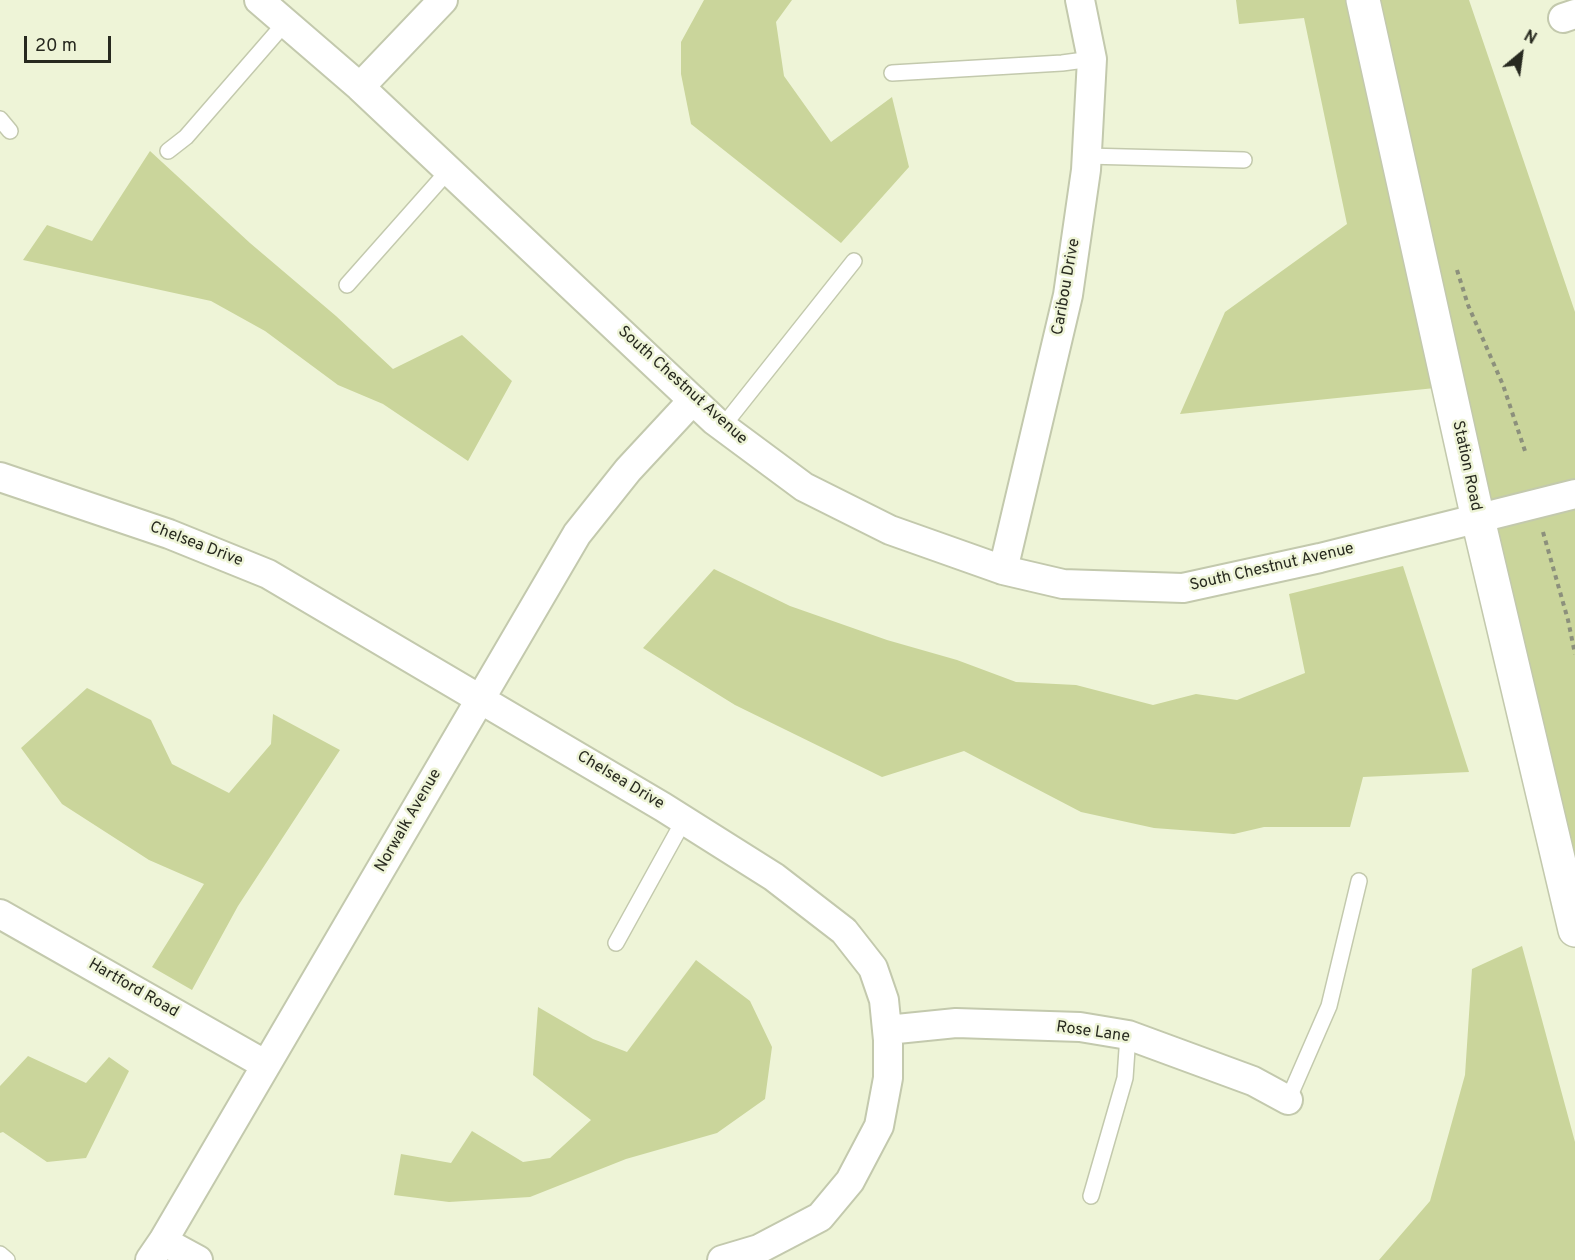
<!DOCTYPE html>
<html>
<head>
<meta charset="utf-8">
<style>
	body { margin:0 }
	#map { position:relative; width:1575px; height:1260px; overflow:hidden; background:#eef4d7; font-family:Overpass,sans-serif }
	canvas { display:block }
	.north { position:absolute; left:1491px; top:24px; width:60px; height:60px; -webkit-text-stroke:4px #eef4d7; paint-order:stroke; rotate:29deg; font-size:16px; font-weight:700; line-height:24px; text-align:center; color:#27291f }
	.north::after { content:''; display:block; margin:auto; width:21px; height:27px; background:#27291f; clip-path:polygon(50% 0,100% 100%,50% 72%,0 100%) }
	.scale { position:absolute; left:24px; top:36px; width:87px; height:27px; box-sizing:border-box; border:3px solid #27291f; border-top:0; padding-left:8px; font-size:18px; line-height:21px; white-space:nowrap; color:#27291f; -webkit-text-stroke:4px #eef4d7; paint-order:stroke }
</style>
</head>
<body>
<div id="map">
<canvas width="1575" height="1260"></canvas>
<div class="north">N</div>
<div class="scale">20 m</div>
</div>
<script>
const ctx = document.querySelector('canvas').getContext('2d');
ctx.lineJoin = 'round';
function fill(path, color) {
  ctx.fillStyle = color;
  ctx.fill(path, 'evenodd');
}
function toPath(rows) {
  const path = new Path2D();
  for (const r of rows) {
    path.moveTo(r[0], r[1]);
    for (let i = 2; i < r.length; i += 2) path.lineTo(r[i], r[i + 1]);
  }
  return path;
}
function trace(path, color, width, dash) {
  ctx.strokeStyle = color;
  ctx.lineWidth = width;
  ctx.lineCap = dash ? 'butt' : 'round';
  ctx.setLineDash(dash || []);
  ctx.stroke(path);
}
function drawText(font, color, halo, rows, align = 'center') {
  ctx.font = font + ' Overpass,sans-serif';
  ctx.lineWidth = 5;
  ctx.setLineDash([]);
  ctx.textBaseline = 'middle';
  ctx.strokeStyle = halo;
  ctx.fillStyle = color;
  for (const [text, x, y, turn = 0] of rows) {
    ctx.save();
    ctx.translate(x, y);
    ctx.rotate((+turn || 0) * Math.PI / 180);
    ctx.textAlign = isNaN(turn) ? turn : align;
    if (halo) ctx.strokeText(text, 0, 0);
    ctx.fillText(text, 0, 0);
    ctx.restore();
  }
}
const green = toPath([
	[704,0,792,0,776,22,784,76,831,142,892,97,909,167,841,243,691,124,681,74,681,42],
	[1236,0,1469,0,1575,312,1575,938,1445,387,1180,414,1225,312,1347,224,1304,18,1239,24],
	[150,151,250,243,336,316,393,369,462,335,512,381,468,461,383,404,338,385,265,331,211,301,23,260,47,225,92,241],
	[1403,566,1469,772,1363,777,1350,827,1264,827,1234,834,1154,828,1081,812,964,751,882,777,735,705,643,648,714,569,790,606,887,640,957,660,1016,682,1076,685,1153,705,1196,694,1237,700,1305,673,1289,594],
	[87,688,151,720,172,764,229,793,271,744,273,714,340,750,238,906,192,990,152,967,204,884,149,860,62,804,21,748],
	[1522,946,1575,1142,1575,1260,1379,1260,1430,1201,1465,1075,1472,969],
	[696,960,750,1001,772,1047,765,1099,717,1133,626,1159,530,1197,449,1202,394,1195,401,1154,451,1163,472,1131,523,1162,550,1158,591,1120,533,1075,538,1007,593,1039,627,1052],
	[28,1056,86,1083,109,1057,129,1071,86,1158,47,1162,3,1132,0,1133,0,1086]
]);
const path = toPath([
	[1457,270,1468,305,1503,385,1526,454],
	[1543,532,1568,620,1575,654]
]);
const lane = toPath([
	[892,73,1062,63,1092,59],
	[0,119,10,131],
	[168,151,186,137,285,23],
	[1086,156,1244,160],
	[347,285,448,171],
	[723,426,854,261],
	[616,943,684,820],
	[1288,1100,1329,1006,1359,881],
	[1091,1196,1125,1078,1128,1035],
	[0,1254,7,1260]
]);
const street = toPath([
	[259,0,360,87,715,421,804,487,890,530,1003,570,1063,584,1183,588,1320,558,1575,494],
	[1563,18,1575,14],
	[360,87,443,0],
	[0,477,169,534,268,574,663,807,774,877,844,931,873,968,884,1000,888,1040,888,1078,879,1126,850,1181,820,1217,759,1249,722,1260],
	[1003,570,1068,295,1086,170,1092,59,1080,0],
	[0,914,266,1065],
	[887,1030,956,1023,1080,1027,1128,1035,1253,1081,1288,1100],
	[163,1241,198,1260],
	[150,1260,163,1241,577,534,628,470,693,400]
]);
const secondary = toPath([
	[1363,0,1478,519,1575,930]
]);
const streetNames = [
	["Caribou Drive",1067,287,-80],
	["South Chestnut Avenue",682,386,42],
	["Station Road",1466,466,78],
	["Chelsea Drive",196,545,21],
	["South Chestnut Avenue",1272,568,-13],
	["Chelsea Drive",620,781,31],
	["Norwalk Avenue",409,821,-60],
	["Hartford Road",133,989,30],
	["Rose Lane",1093,1033,8]
];
fill(green, '#cad59b');
trace(lane, '#c3c9ad', 18);
trace(street, '#c3c9ad', 32);
trace(secondary, '#c3c9ad', 36);
trace(path, '#8c907c', 4, [4.5, 4.5]);
trace(lane, '#fff', 15);
trace(street, '#fff', 28);
trace(secondary, '#fff', 33);
drawText('16px', '#27291f', '#eef4d7', streetNames);
</script>
</body>
</html>
